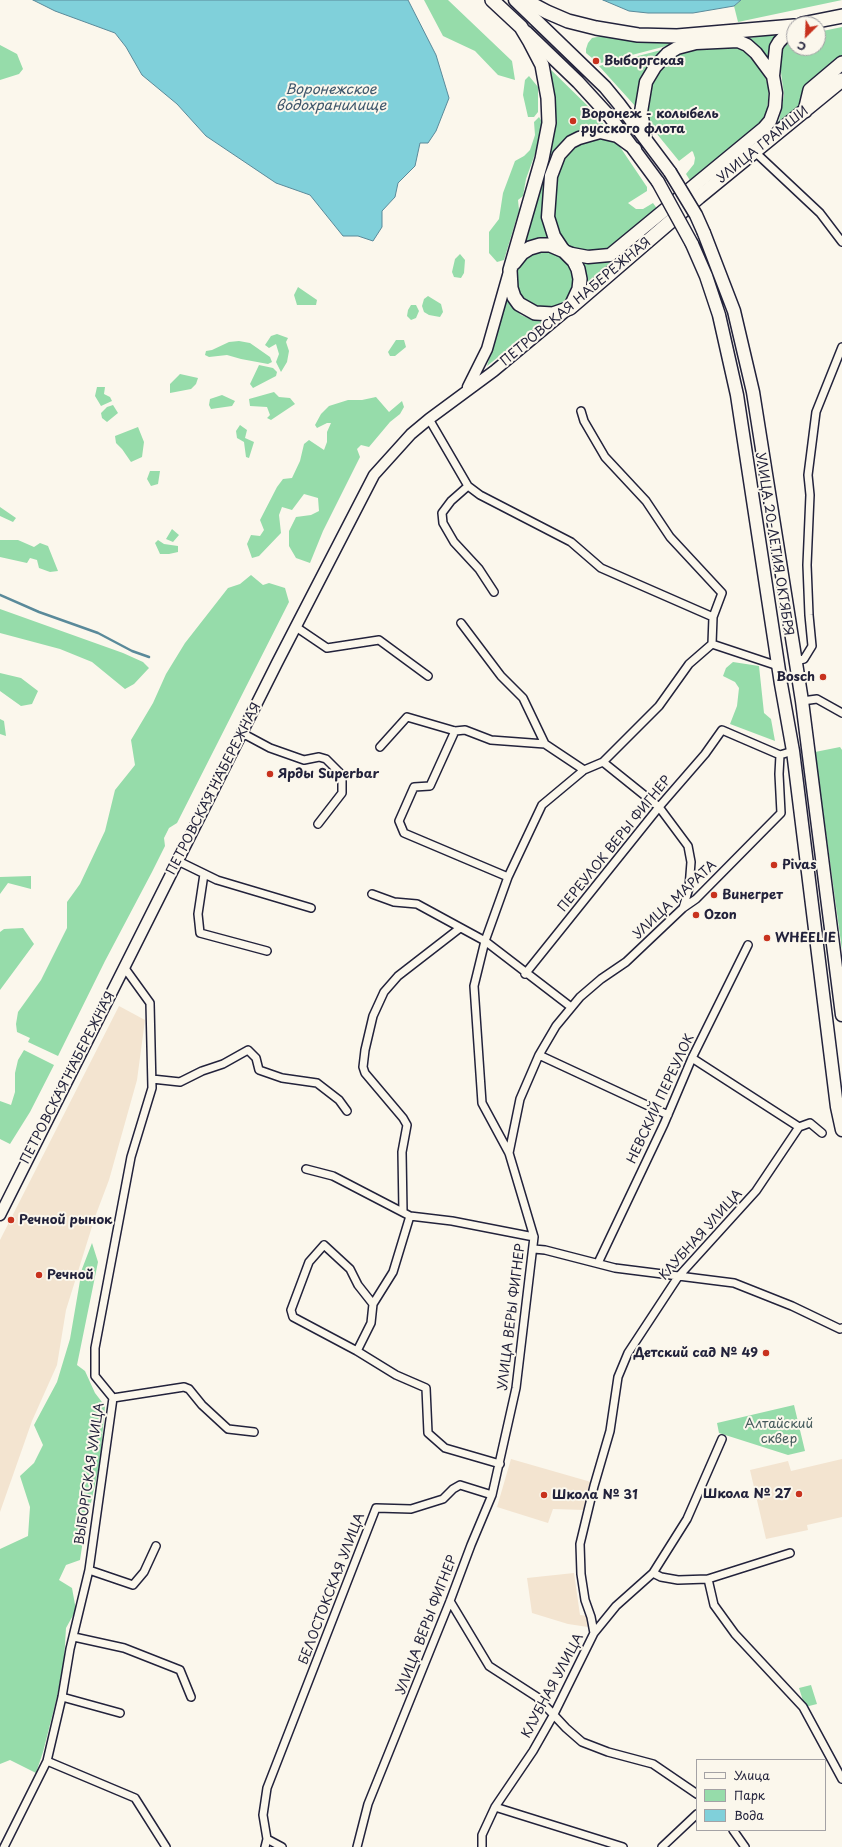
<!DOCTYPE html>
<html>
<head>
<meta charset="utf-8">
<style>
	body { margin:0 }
	#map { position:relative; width:842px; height:1847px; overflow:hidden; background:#fbf7ec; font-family:"Playpen Sans",sans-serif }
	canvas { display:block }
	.legend { position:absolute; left:696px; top:1759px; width:130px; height:72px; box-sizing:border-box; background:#fbf7ec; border:1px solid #a4a2a5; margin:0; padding:5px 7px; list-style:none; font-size:12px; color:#22223b }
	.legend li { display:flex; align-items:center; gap:8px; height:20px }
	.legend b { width:20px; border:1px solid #a4a2a5 }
	.north { position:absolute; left:786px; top:16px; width:40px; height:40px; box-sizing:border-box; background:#fbf7ec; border:1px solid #a4a2a5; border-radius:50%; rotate:204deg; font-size:11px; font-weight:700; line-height:16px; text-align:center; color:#22223b }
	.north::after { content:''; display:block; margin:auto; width:14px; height:18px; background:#c8321e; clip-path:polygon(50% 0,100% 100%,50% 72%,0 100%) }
</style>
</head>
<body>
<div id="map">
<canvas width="842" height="1847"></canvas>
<ul class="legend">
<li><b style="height:5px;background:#fbf7ec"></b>Улица</li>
<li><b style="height:11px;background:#96dcaa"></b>Парк</li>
<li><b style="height:11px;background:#80d0da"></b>Вода</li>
</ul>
<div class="north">С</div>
</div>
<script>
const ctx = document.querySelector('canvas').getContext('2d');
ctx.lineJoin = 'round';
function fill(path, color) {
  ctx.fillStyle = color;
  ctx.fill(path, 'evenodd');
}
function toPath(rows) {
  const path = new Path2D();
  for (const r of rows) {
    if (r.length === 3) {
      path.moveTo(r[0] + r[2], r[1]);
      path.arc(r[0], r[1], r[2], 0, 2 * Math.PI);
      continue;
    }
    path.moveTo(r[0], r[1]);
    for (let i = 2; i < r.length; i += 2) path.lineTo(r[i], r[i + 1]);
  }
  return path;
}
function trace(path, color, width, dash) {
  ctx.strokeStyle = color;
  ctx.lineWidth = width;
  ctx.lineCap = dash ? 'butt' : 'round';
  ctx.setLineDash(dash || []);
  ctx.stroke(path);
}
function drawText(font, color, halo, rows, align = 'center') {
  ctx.font = font + ' "Playpen Sans",sans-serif';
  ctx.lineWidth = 4;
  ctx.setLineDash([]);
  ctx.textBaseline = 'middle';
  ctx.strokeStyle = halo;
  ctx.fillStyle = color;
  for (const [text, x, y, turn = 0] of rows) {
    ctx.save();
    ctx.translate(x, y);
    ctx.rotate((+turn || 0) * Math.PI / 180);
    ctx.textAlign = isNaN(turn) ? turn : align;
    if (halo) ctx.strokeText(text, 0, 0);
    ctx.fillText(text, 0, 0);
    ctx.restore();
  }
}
const built = toPath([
	[119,1006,145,1020,137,1080,109,1180,95,1217,66,1310,57,1365,32,1421,0,1512,0,1240],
	[511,1459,591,1482,584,1510,553,1509,548,1523,497,1507],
	[842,1459,842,1517,807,1525,808,1530,766,1539,750,1470,788,1461,791,1471],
	[574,1573,580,1615,589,1616,588,1627,568,1624,532,1613,527,1578]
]);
const green = toPath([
	[424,0,448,0,512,61,515,80,498,75,475,51,443,36],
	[741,0,842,0,738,22,734,6],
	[842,27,842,58,803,92,798,111,581,292,578,259,616,256,779,121,784,95,780,65,782,50,785,46,794,38,794,48,818,48,818,32],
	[777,33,770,43,769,61,745,39],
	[602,36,636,41,678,43,601,63,594,56,592,58,586,53,586,49,588,43,592,38],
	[0,45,17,54,23,69,19,74,0,80],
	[731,45,746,49,764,72,769,90,767,111,761,123,691,182,686,174,694,164,695,158,693,152,692,151,679,161,648,123,647,114,649,88,660,67,682,50],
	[669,48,636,107,599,66],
	[546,65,594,112,604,125,579,133,544,187,543,216,549,237,536,238,523,244,555,121,555,105],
	[529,76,538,87,538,112,534,117,528,117,523,95,525,80],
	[539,117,542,122,540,140,526,179,523,196,518,200,519,210,504,260,497,262,489,253,489,232,499,219,503,193,515,161,524,156,530,150,535,135,534,122],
	[600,137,616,141,647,187,647,191,628,203,636,209,643,209,653,203,658,210,619,245,596,254,569,247,563,242,552,222,553,188,561,160,571,148,579,144],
	[545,279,29],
	[460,254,465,260,464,273,461,278,454,277,452,272,455,259],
	[298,287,317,300,316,305,297,305,294,295],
	[428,296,441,304,443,312,440,317,429,315,424,312,422,306,424,299],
	[507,300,521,315,535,321,543,321,487,366],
	[411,305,416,305,419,311,416,318,411,320,407,316,408,310],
	[277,334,288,338,286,342,289,351,287,362,281,372,276,362,279,354,276,344,269,348,265,345,271,336],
	[396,340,404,340,406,347,395,356,390,356,388,352],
	[239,341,250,343,270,357,272,362,268,364,241,359,227,355,209,357,205,355,206,351,212,350,229,342],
	[259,365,273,368,277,372,276,376,253,388,250,384],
	[180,374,198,378,196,384,191,389,170,393,170,384],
	[97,387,105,387,104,394,110,397,112,401,101,406,95,396],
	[274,392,279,397,290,398,295,404,271,420,267,418,270,415,267,407,250,406,249,399],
	[222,395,235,401,232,406,211,409,209,405,210,399],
	[376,397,389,412,402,401,404,407,400,414,390,422,369,447,361,445,357,449,360,457,323,531,310,563,296,558,289,546,289,531,296,517,311,515,319,511,318,498,304,494,292,510,282,507,279,515,281,533,259,556,252,558,247,544,251,535,260,536,264,530,260,520,277,487,283,479,292,478,300,461,304,444,309,440,324,450,327,442,327,432,331,423,327,423,317,428,315,425,321,414,329,406,348,400,362,400],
	[113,405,118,413,107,422,102,418,101,413,107,407],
	[240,425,247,430,245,438,254,442,249,458,246,457,244,442,237,438,236,431],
	[138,427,144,442,142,457,131,462,122,449,116,443,115,436],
	[150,471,160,471,158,484,151,486,147,479],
	[0,507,16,518,13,522,0,516],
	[172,529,179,535,173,542,166,539],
	[0,540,18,540,34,547,40,543,48,546,58,571,50,572,39,568,37,560,30,558,27,563,0,557],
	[158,540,164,544,178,546,178,552,169,554,160,554,155,543],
	[251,575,263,585,269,583,285,588,289,602,177,823,169,828,164,838,165,846,152,872,105,961,58,1056,28,1042,30,1038,17,1032,16,1024,18,1012,41,980,67,928,67,902,80,884,105,831,115,790,135,765,131,740,153,703,166,674,185,643,228,588,240,584],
	[0,609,123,653,143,662,149,668,134,684,125,689,92,662,60,649,0,633],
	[733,662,759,666,764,713,771,719,775,741,730,724,737,706,739,688,735,682,723,676,726,668],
	[0,673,21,678,38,691,32,704,21,706,0,691],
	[0,719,4,721,6,736,0,734],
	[840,747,842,750,842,950,815,752],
	[31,876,31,889,8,883,0,894,0,877],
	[23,928,34,944,0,990,0,932,4,929],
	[24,1050,54,1065,30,1112,10,1144,0,1139,0,1101,11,1105,15,1092,15,1073,18,1060],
	[92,1243,98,1262,77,1365,85,1371,95,1393,105,1406,100,1461,83,1540,80,1560,66,1565,59,1580,72,1588,76,1610,66,1628,64,1661,57,1697,43,1752,36,1773,10,1760,0,1764,0,1549,28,1536,30,1507,20,1476,34,1463,43,1445,34,1425,57,1382,70,1339,82,1269],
	[794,1405,805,1451,788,1455,719,1433,717,1423],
	[811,1685,817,1704,805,1707,799,1688]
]);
const water = toPath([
	[33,0,408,0,436,55,449,98,436,131,428,143,420,143,415,166,398,183,395,197,382,211,382,227,373,241,358,236,343,236,310,195,276,183,206,136,177,104,142,75,126,47,115,33,55,11,33,0],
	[603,0,741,0,734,6,693,13,648,13,629,11,603,0]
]);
const stream = toPath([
	[0,595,39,612,98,633,132,651,149,657]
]);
const street = toPath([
	[755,152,820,213,842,242],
	[581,411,584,421,605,457,646,501,670,537,722,593,713,617,712,644],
	[429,419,468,486,480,495,571,542,601,568,713,617],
	[468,486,451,501,442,513,443,523,454,542,479,569,494,592],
	[461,623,501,676,523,698,545,744],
	[296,627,327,648,379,640,428,676],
	[712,644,778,666],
	[796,661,804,659,812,646,809,615,807,565,810,495,808,475,816,412,842,347],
	[802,701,817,699,842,713],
	[455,731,430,786,414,787,399,821,404,833,508,877],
	[242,733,270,748,304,760,319,757,326,759,342,775,342,793,318,824],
	[380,747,407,717,455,731,465,730,491,740,545,744,584,770],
	[603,762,659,807,688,846,691,862,689,888,683,908],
	[178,861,217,880,311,908],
	[204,874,198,914,200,933,267,951],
	[372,894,394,902,417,904,485,941,571,1007],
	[525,974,659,807,705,754,722,730,780,755],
	[539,1055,668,1115],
	[692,1058,799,1127],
	[152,1079,180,1082,202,1071,223,1064,248,1050,256,1058,259,1070,282,1078,317,1083,339,1100,347,1111],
	[509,1153,520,1099,539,1055,556,1026,580,997,601,979,626,962,683,908,696,899,781,813,779,774,780,755,793,751],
	[306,1169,333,1176,410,1216,452,1221,534,1237],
	[403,1212,402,1152,407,1125,403,1118,365,1073,363,1067,365,1050,373,1016,384,992,398,976,460,928],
	[534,1249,545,1250,615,1268,734,1283,792,1306,840,1329,842,1328],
	[598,1263,664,1124,692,1058,748,945],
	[373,1304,358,1285,350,1269,324,1245,309,1262,291,1310,293,1317,357,1351,396,1375,426,1388,428,1433,445,1448,500,1464],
	[357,1351,371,1323,373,1304,393,1272,410,1216],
	[113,1398,184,1387,189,1389,202,1405,228,1429,254,1432],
	[89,1570,133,1585,144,1572,156,1546],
	[653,1573,661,1577,678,1580,708,1579,790,1553],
	[708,1579,714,1605,735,1634,803,1707,842,1779],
	[450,1601,489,1666,537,1697,566,1728,582,1742,608,1752,653,1764,697,1794],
	[594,1633,616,1606,653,1573,687,1519,722,1439],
	[74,1637,124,1648,180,1670,191,1697],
	[62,1697,120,1713],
	[47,1761,135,1798,166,1847],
	[495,1807,623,1847],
	[733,1830,745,1847],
	[267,1839,282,1847],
	[4,1847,47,1761,62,1697,70,1649,89,1570,113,1398,95,1376,95,1348,131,1157,152,1088,150,1003,124,967],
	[265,1847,267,1839,263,1815,267,1788,376,1508,411,1509,443,1499,453,1489,460,1485,492,1495],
	[357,1847,368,1804,450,1601,471,1545,492,1495,516,1388,534,1237,509,1153,482,1103,474,986,485,941,508,877,542,805,584,770,603,762,659,706,689,664,712,644],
	[482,1847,482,1835,495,1807,533,1751,554,1714,594,1633,591,1617,585,1600,581,1574,580,1544,594,1486,610,1431,618,1377,628,1353,678,1277,756,1191,799,1127,810,1123,822,1133],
	[662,1847,697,1814]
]);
const secondary = toPath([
	[468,387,487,349,508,275],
	[0,1215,277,663,374,475,411,434,429,419,494,371,566,311]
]);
const primary = toPath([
	[515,0,605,87,619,104,670,172],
	[526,32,578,82,610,117,658,182],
	[645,134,641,112,646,82,655,67,667,54,677,48,696,43,738,41,747,45,756,53,773,76],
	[635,149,617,136,600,132,579,138,571,142,559,155,551,176,548,217,554,236,564,251,572,254,588,257,610,255,764,128,770,121,775,107,776,93,773,76,776,47,779,42,794,26],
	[704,233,734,311,753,392,802,701,842,1015],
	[692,244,706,276,719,315,737,395,781,684,793,751,837,1107,842,1130]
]);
const highway = toPath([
	[492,0,521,27,530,42,542,65,548,98,549,123,542,159,510,270,511,288,514,297,519,304,535,313,553,314,570,308,699,197,842,80],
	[524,0,547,12,568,21,596,28,638,35,677,36,794,26],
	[802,24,842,16],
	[805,111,810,90,842,63],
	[514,263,522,253,530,248,540,245,550,245,564,251,574,261,578,269,580,279,579,289,572,304]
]);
const primaryBridge = toPath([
	[670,172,696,215,704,233],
	[658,182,692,244]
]);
const markers = [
	[596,61,4,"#c8321e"],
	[573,121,4,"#c8321e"],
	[823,677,4,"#c8321e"],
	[270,774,4,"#c8321e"],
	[774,865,4,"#c8321e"],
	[714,895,4,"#c8321e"],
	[696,915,4,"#c8321e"],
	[767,938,4,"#c8321e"],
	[11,1220,4,"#c8321e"],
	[39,1275,4,"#c8321e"],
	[766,1353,4,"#c8321e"],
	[799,1494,4,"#c8321e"],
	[544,1495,4,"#c8321e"]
];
const poiNames = [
	["Выборгская",604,61],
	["Воронеж - колыбель",581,114],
	["русского флота",581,129],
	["Bosch",815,677,"right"],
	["Ярды Superbar",278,774],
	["Pivas",782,865],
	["Винегрет",722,895],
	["Ozon",704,915],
	["WHEELIE",775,938],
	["Речной рынок",19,1220],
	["Речной",47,1275],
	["Детский сад № 49",758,1353,"right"],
	["Школа № 27",791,1494,"right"],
	["Школа № 31",552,1495]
];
const streetNames = [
	["УЛИЦА ГРАМШИ",763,145,-39],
	["ПЕТРОВСКАЯ НАБЕРЕЖНАЯ",576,302,-40],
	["УЛИЦА 20-ЛЕТИЯ ОКТЯБРЯ",774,544,81],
	["ПЕТРОВСКАЯ НАБЕРЕЖНАЯ",214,789,-63],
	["ПЕРЕУЛОК ВЕРЫ ФИГНЕР",615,844,-51],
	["УЛИЦА МАРАТА",675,900,-43],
	["ПЕТРОВСКАЯ НАБЕРЕЖНАЯ",68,1078,-63],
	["НЕВСКИЙ ПЕРЕУЛОК",661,1099,-65],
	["КЛУБНАЯ УЛИЦА",701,1235,-48],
	["УЛИЦА ВЕРЫ ФИГНЕР",512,1317,-83],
	["ВЫБОРГСКАЯ УЛИЦА",90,1474,-82],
	["БЕЛОСТОКСКАЯ УЛИЦА",332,1589,-69],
	["УЛИЦА ВЕРЫ ФИГНЕР",427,1625,-69],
	["КЛУБНАЯ УЛИЦА",553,1686,-62]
];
const parkNames = [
	["Алтайский",779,1424],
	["сквер",779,1439]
];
const waterNames = [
	["Воронежское",331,90],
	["водохранилище",331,106]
];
fill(built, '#f3e4d0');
fill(green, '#96dcaa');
fill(water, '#80d0da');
trace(water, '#5a8a9a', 1);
trace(stream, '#5a8a9a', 2.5);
trace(street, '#22223b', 10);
trace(secondary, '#22223b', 13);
trace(primary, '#22223b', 15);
trace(highway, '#22223b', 16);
trace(street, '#fbf7ec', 7);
trace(secondary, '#fbf7ec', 10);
trace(primary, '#fbf7ec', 12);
trace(highway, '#fbf7ec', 13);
trace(primaryBridge, '#22223b', 15, []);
trace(primaryBridge, '#fbf7ec', 12);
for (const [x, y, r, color] of markers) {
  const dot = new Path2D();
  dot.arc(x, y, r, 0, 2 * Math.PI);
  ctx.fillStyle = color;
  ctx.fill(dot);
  trace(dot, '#fbf7ec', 1.5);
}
drawText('bold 13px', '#22223b', '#fbf7ec', poiNames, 'left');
drawText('13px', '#22223b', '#fbf7ec', streetNames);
drawText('13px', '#455a5c', '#fbf7ec', parkNames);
drawText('italic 14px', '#3e566b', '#fbf7ec', waterNames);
</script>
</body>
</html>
